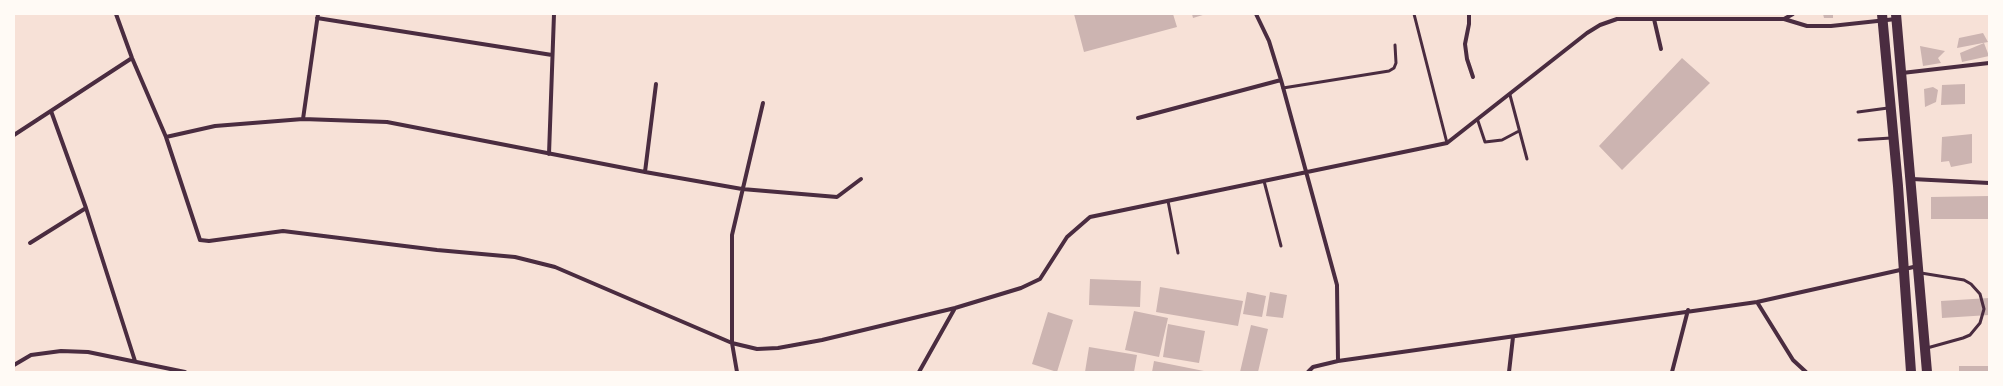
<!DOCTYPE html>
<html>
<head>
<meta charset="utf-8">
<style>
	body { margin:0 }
	#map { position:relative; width:2003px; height:386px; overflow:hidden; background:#f7e1d7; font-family:"PT Sans Narrow",sans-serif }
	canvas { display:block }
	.frame { position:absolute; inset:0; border:15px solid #fffaf5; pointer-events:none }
</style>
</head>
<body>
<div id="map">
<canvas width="2003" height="386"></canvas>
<div class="frame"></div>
</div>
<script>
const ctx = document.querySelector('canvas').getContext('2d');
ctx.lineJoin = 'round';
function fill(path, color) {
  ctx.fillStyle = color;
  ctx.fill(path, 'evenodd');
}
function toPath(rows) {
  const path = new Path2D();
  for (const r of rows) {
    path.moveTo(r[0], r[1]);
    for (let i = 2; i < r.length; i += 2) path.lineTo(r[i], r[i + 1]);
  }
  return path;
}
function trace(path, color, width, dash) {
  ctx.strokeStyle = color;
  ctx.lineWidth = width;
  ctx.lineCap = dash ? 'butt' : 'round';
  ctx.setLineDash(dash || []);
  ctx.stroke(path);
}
const building = toPath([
	[1074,14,1173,14,1177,27,1084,52],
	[1192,14,1206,14,1193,18],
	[1823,14,1833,14,1833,18,1824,18],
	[1983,33,1988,42,1957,48,1959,38],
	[1984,43,1989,56,1962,62,1960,53],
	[1920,46,1945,51,1938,58,1941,63,1923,66],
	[1682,58,1710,83,1622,170,1599,146],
	[1965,84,1965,104,1941,105,1942,85],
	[1933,87,1938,90,1936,102,1925,107,1924,89],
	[1972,134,1972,163,1951,167,1949,161,1941,162,1942,137],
	[1989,196,1989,219,1931,219,1931,197],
	[1090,279,1141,281,1140,307,1089,305],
	[1160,287,1243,301,1238,326,1156,312],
	[1247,292,1266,296,1262,317,1243,314],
	[1270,292,1287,295,1283,318,1266,316],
	[1989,298,1989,315,1942,318,1941,301],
	[1134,311,1168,318,1159,357,1125,350],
	[1048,312,1073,320,1057,372,1032,364],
	[1168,324,1205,331,1199,363,1163,357],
	[1251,325,1268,329,1258,372,1240,372],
	[1089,347,1137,355,1134,372,1085,372],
	[1154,361,1204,371,1204,372,1152,372],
	[1959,366,1989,366,1989,372,1959,372]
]);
const service = toPath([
	[1414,14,1447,143],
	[1283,88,1389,71,1394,68,1396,63,1395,45],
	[1510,95,1527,159],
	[1858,112,1888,108],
	[1478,121,1485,142,1502,140,1519,131],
	[1859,140,1891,138],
	[1264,181,1281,246],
	[1168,201,1178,253],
	[1921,273,1964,280,1971,284,1980,294,1984,309,1980,323,1970,335,1963,338,1927,348]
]);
const minor = toPath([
	[116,14,132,58,166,137,200,240,209,241,283,231,437,250,515,257,555,267,732,343,757,349,778,348,822,340,955,308,1021,288,1040,279,1067,237,1090,217,1447,143,1587,33,1600,25,1617,19,1784,19,1807,26,1831,26,1896,19],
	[1256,14,1269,41,1281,80,1337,285,1338,361],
	[1469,14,1469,24,1465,44,1467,59,1473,77],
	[317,18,552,55],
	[1654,19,1661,49],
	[1784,19,1793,14],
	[1902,73,1989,63],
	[51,111,86,208,135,361],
	[1138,118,1281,80],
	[303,119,318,14],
	[14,135,132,58],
	[166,137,215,126,303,119,387,122,645,172,742,189,837,197,861,179],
	[549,154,554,14],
	[645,172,656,84],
	[1912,179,1989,183],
	[30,243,86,208],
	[1757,302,1793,360,1806,372],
	[14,365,31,355,61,351,88,352,185,372],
	[737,372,732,343,732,235,763,103],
	[919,372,955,308],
	[1308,372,1313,367,1338,361,1757,302,1918,266],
	[1509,372,1513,337],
	[1672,372,1688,310]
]);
const primary = toPath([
	[1882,14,1898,186,1911,372],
	[1896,14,1927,372]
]);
fill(building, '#ccb4b1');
trace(service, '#4a2c40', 3);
trace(minor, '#4a2c40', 4);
trace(primary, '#4a2c40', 10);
</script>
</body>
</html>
